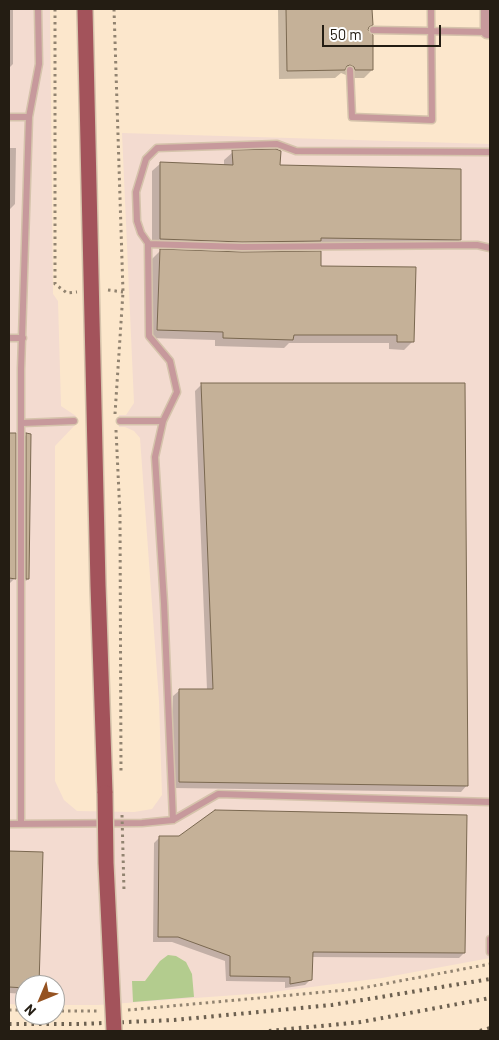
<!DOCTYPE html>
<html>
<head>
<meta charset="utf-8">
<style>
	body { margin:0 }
	#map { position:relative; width:499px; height:1040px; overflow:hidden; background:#fce7cc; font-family:Barlow,sans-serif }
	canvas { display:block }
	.frame { position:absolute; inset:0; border:10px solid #241d13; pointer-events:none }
	.north { position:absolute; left:15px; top:975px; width:50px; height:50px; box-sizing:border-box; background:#fff; border:1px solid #a7a5a1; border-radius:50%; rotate:225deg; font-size:14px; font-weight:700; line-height:20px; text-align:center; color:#241d13 }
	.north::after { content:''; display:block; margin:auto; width:18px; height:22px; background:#955322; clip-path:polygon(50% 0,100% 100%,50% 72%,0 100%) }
	.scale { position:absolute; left:322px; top:25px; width:119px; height:22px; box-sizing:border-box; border:2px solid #241d13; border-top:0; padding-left:6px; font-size:15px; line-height:18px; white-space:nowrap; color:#241d13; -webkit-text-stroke:4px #fff; paint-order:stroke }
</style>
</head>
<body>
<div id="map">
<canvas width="499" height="1040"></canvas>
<div class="frame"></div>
<div class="north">N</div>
<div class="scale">50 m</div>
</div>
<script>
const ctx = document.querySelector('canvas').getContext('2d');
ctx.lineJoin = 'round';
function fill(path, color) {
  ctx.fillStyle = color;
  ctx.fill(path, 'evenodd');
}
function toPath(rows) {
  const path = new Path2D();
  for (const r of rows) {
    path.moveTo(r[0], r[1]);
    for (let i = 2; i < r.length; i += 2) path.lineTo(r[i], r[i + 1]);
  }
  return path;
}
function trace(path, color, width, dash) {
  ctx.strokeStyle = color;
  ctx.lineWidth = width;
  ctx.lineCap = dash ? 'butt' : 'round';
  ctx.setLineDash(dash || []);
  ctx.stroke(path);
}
const industrial = toPath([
	[9,9,50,9,53,294,58,301,61,406,76,416,75,425,55,446,55,781,64,800,77,811,134,812,152,809,162,795,159,701,140,438,134,431,125,427,119,427,119,415,126,415,134,403,122,133,490,144,490,958,382,978,264,993,98,1005,55,1005,55,985,25,985,25,1005,9,1004]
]);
const green = toPath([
	[168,955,176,956,186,962,192,974,194,997,133,1002,132,981,145,981,160,961]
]);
const shadow = toPath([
	[9,9,13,9,13,64,9,68],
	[278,9,371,9,371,25,367,29,372,70,364,78,347,78,346,75,341,73,335,78,279,79],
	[9,148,16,148,15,204,9,210],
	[233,152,460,240,451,248,233,250,152,247,152,171,161,163,224,166,224,160],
	[160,251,320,267,413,341,404,350,389,349,389,343,289,343,284,348,215,346,215,340,149,338,152,259],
	[202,384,467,785,461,792,173,788,173,696,180,690,207,690,195,391],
	[9,434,15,434,15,578,9,584],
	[26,435,28,579,26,581,25,580,25,436],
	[9,651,10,652,9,700],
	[160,837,464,953,459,958,312,957,311,979,305,985,285,988,285,982,226,981,225,961,172,942,153,942,154,843],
	[9,852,41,853,38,985,25,985,25,994,9,993]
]);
const building = toPath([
	[286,9,372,9,373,25,369,27,368,30,373,35,373,70,355,70,354,67,350,65,347,66,345,70,287,71,286,9],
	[276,149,281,151,280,165,461,169,461,240,321,238,321,241,242,242,160,239,160,162,233,165,232,150,276,149],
	[160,249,242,252,321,251,321,266,416,267,414,342,397,342,397,335,294,335,293,340,223,338,223,332,157,330,160,249],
	[201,383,465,383,468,786,179,782,179,689,213,689,201,383],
	[9,433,16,433,16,579,9,578,9,433],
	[26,433,31,434,29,579,26,579,26,433],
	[215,810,467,815,465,953,313,952,312,980,290,984,290,977,230,976,230,956,178,937,158,937,159,836,179,836,215,810],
	[9,851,43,852,39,985,25,985,25,988,9,987,9,851]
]);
const path = toPath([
	[55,9,55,284,67,293,77,292],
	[114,9,123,292,115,414],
	[108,290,123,292],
	[116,430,120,515,121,771],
	[9,1010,25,1010],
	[128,1010,357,989,490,964],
	[55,1011,99,1011]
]);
const lane = toPath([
	[373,30,487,32],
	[350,70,352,117,432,120,431,9],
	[9,117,29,117],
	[148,244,242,247,477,245,490,248],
	[9,338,23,338],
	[120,421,163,421],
	[22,423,74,421],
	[173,820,164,603,155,457,163,421,177,392,170,361,149,336,148,243,141,233,137,221,136,192,146,159,157,148,277,144,296,151,490,152],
	[9,824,142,823,173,820,218,794,490,802],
	[21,824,21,369,29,117,39,64,38,9],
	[490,952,490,939]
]);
const street = toPath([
	[487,9,487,32,490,32]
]);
const primary = toPath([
	[85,9,98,585,105,793]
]);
const rail = toPath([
	[9,1024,81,1024,174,1020,332,1005,490,979],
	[269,1031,361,1022,490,998],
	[480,1031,490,1028]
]);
const pathBridge = toPath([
	[122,815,124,891]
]);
const primaryBridge = toPath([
	[105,793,106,863,114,1031]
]);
fill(industrial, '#f3dbd0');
fill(green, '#b3cc8e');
fill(shadow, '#0003');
fill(building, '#c5b198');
trace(building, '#7a6850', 1);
trace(lane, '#d5c3ab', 9);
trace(street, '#d5c3ab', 15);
trace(primary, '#d5c3ab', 18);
trace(path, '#918370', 3, [2.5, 4]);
trace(lane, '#c7999c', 6);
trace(street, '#c7999c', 12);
trace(primary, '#a3535b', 15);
trace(rail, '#6c6050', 4, [2.5, 5]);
trace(primaryBridge, '#d5c3ab', 18, []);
trace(pathBridge, '#918370', 3, [2.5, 4]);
trace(primaryBridge, '#a3535b', 15);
</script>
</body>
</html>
